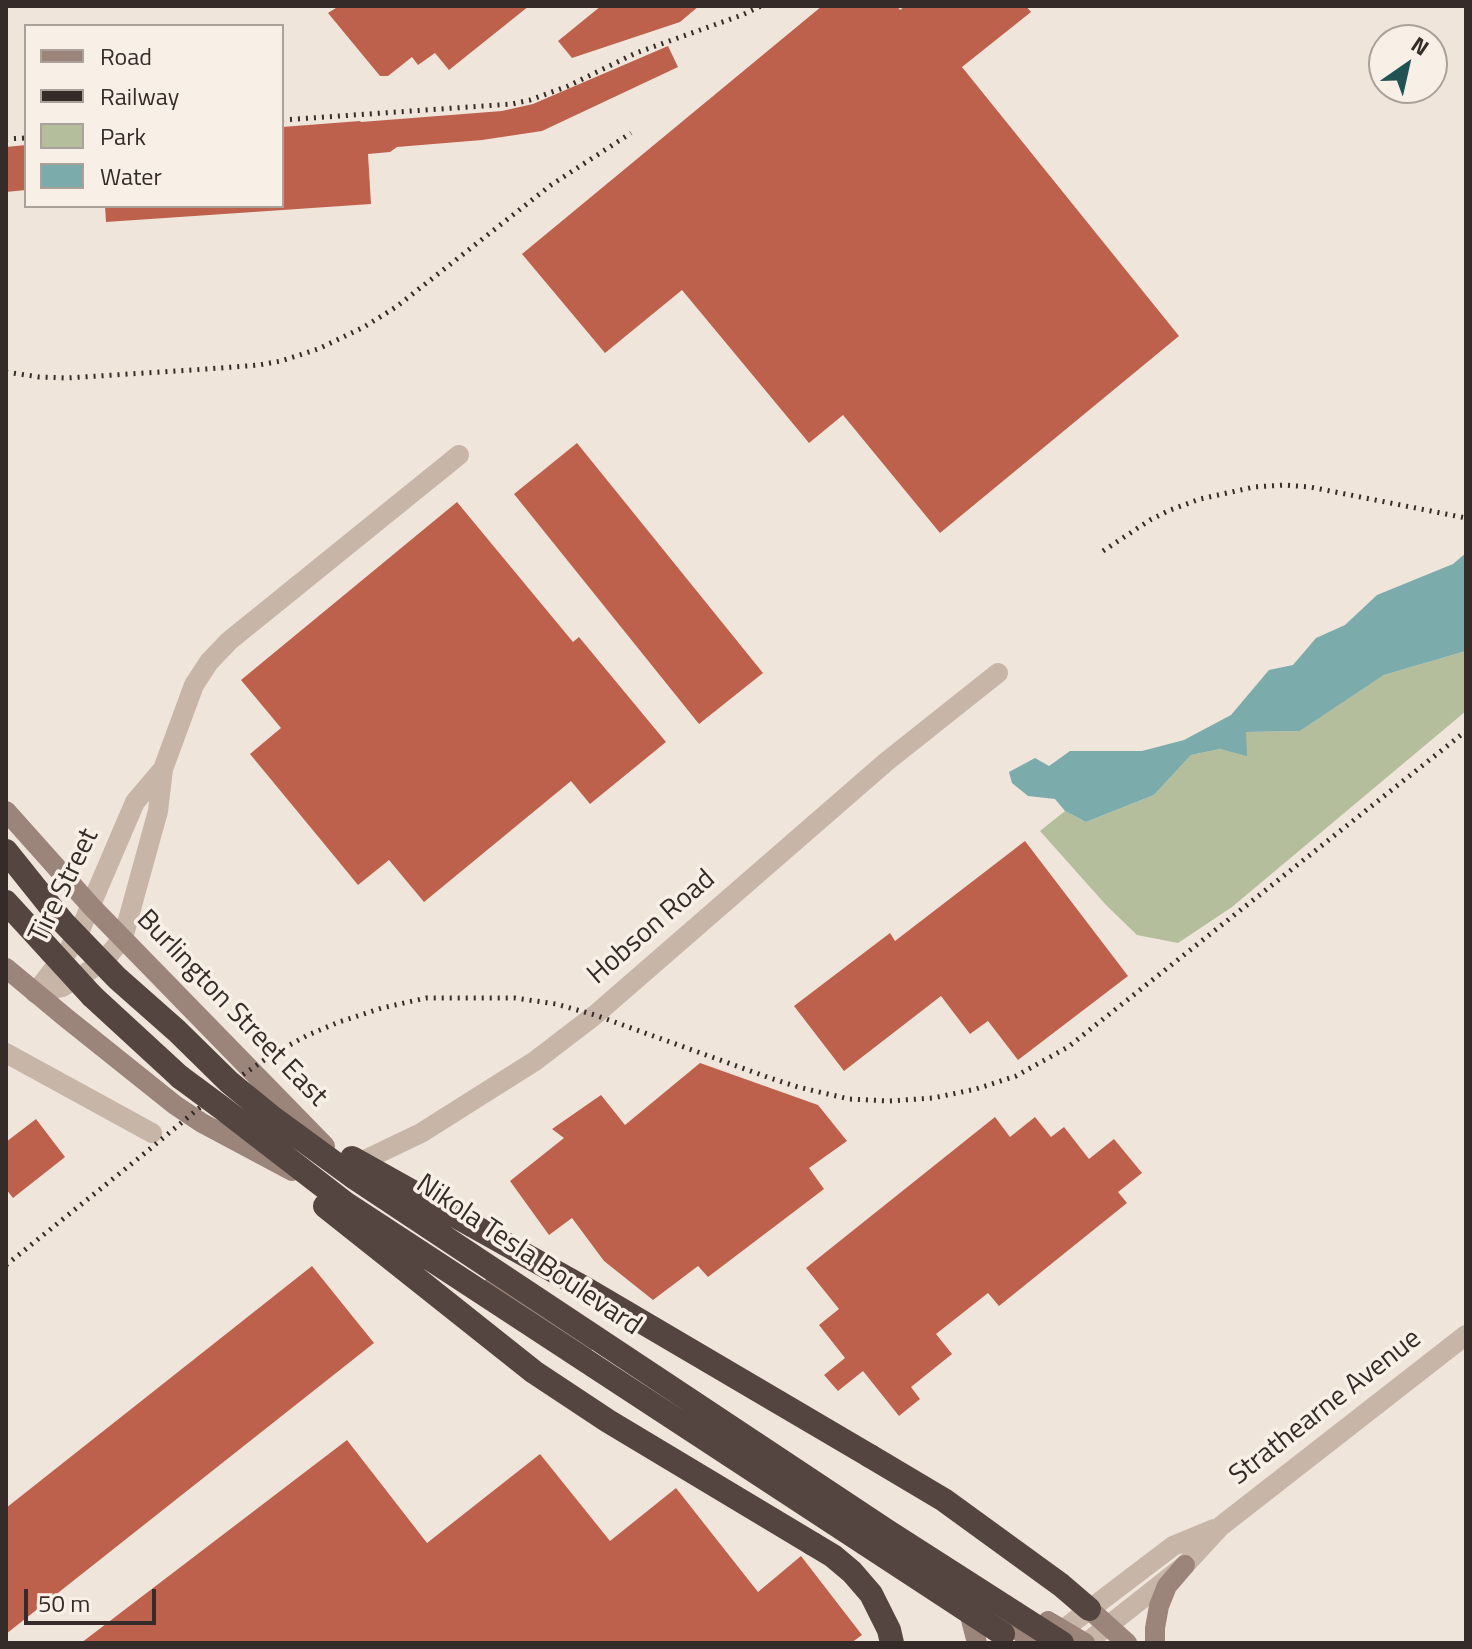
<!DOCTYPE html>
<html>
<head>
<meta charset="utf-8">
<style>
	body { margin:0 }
	#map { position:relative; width:1472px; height:1649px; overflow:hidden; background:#f0e5db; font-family:"Titillium Web",sans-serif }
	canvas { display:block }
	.frame { position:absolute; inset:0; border:8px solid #352b28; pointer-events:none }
	.legend { position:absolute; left:24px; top:24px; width:260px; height:184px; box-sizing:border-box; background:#f8f0e7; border:2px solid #aaa19b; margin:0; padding:10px 14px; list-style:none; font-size:24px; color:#352b28 }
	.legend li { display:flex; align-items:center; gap:16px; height:40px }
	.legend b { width:40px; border:2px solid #aaa19b }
	.north { position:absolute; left:1368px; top:24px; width:80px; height:80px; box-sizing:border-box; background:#f8f0e7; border:2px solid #aaa19b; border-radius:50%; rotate:34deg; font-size:22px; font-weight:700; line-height:32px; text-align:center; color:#352b28 }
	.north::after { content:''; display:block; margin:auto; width:28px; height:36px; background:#205353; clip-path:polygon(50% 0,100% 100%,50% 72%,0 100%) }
	.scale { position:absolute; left:24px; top:1589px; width:132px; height:36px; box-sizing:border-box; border:4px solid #352b28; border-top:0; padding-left:10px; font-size:24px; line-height:28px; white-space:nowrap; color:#352b28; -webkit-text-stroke:6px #f8f0e7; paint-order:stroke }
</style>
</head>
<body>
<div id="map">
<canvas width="1472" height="1649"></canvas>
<div class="frame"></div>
<ul class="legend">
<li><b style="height:10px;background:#9b847a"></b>Road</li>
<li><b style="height:10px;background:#352b28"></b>Railway</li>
<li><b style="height:22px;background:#b5be9c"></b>Park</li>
<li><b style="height:22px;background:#7cabab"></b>Water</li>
</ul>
<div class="north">N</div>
<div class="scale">50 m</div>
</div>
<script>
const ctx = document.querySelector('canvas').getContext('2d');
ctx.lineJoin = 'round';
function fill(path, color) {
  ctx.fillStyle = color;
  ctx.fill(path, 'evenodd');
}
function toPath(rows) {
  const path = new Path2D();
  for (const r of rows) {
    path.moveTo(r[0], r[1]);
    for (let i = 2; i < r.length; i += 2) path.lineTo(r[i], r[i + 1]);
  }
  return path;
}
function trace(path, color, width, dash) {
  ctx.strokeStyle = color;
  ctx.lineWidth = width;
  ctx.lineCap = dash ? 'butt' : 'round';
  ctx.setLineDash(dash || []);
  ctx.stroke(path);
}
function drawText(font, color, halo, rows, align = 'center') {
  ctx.font = font + ' "Titillium Web",sans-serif';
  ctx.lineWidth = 7;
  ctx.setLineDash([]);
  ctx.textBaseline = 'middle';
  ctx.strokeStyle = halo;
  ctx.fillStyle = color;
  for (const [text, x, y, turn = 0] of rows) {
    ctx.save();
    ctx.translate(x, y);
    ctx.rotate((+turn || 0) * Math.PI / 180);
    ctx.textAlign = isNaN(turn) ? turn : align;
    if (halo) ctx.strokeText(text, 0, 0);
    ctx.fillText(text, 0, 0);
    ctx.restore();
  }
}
const green = toPath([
	[1466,651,1466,711,1232,907,1178,943,1137,935,1106,905,1040,831,1065,811,1086,822,1154,795,1191,755,1220,749,1246,755,1246,732,1300,731,1384,675]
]);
const water = toPath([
	[1466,553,1466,651,1384,675,1300,731,1246,732,1247,756,1220,749,1191,755,1154,795,1086,822,1065,811,1055,799,1028,796,1012,783,1009,772,1035,758,1049,766,1070,751,1142,751,1184,740,1231,715,1269,670,1293,665,1316,638,1345,625,1377,595,1453,564]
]);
const building = toPath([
	[339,6,529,6,449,70,435,53,418,65,412,57,388,76,380,76,328,13],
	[601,6,699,6,680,22,572,58,558,41],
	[822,6,897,6,900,10,905,6,1026,6,1031,12,962,67,1179,336,940,533,843,415,809,443,682,290,605,353,522,254],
	[668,46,678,67,542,131,482,140,397,147,390,152,368,154,371,204,106,222,105,206,282,206,282,127,360,121,361,122,502,111,533,104],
	[26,145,26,190,6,192,6,147],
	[577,443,763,673,699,724,514,494],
	[457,502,573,642,579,637,666,742,590,804,571,781,424,902,389,860,358,885,335,857,250,754,281,728,241,680],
	[1025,841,1128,976,1018,1060,988,1021,970,1034,941,996,844,1071,794,1006,890,933,895,941],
	[700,1063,818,1105,847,1141,809,1168,824,1189,708,1277,698,1266,653,1300,604,1261,572,1218,549,1235,510,1181,564,1138,552,1129,601,1095,625,1125],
	[995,1117,1010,1137,1035,1117,1051,1137,1064,1127,1089,1159,1114,1139,1142,1173,1118,1192,1127,1203,999,1306,988,1293,936,1334,952,1354,911,1387,920,1399,899,1416,863,1371,838,1391,824,1375,845,1358,819,1325,839,1309,806,1268],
	[36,1119,65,1157,13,1198,6,1189,6,1142],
	[312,1266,374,1343,6,1634,6,1508],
	[347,1440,427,1543,540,1454,610,1541,676,1488,758,1592,801,1556,862,1635,851,1643,81,1643]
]);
const minor = toPath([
	[35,993,62,987,85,974,107,957,123,938,158,811,163,769,194,685,209,662,229,641,459,455],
	[35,993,68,951,81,928,135,802,163,769],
	[6,1053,152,1133],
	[348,1168,421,1133,535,1061,595,1015,886,762,998,673]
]);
const tertiary = toPath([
	[1052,1638,1173,1546,1214,1529],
	[1086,1643,1185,1565,1221,1526,1466,1335]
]);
const secondary = toPath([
	[6,811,91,906,325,1146],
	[6,968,65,1017,175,1105,202,1123,292,1171],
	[493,1286,584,1344],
	[964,1606,969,1612,977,1643],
	[1089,1609,1127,1643],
	[991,1613,1037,1643],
	[1048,1621,1085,1643],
	[1155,1643,1155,1628,1159,1606,1167,1586,1185,1565]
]);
const motorway = toPath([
	[6,851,62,921],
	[92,996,180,1077],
	[870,1456,944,1500,1061,1585,1089,1609],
	[813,1544,833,1556,852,1572,871,1594,889,1630,892,1643]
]);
const rail = toPath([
	[282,120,512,104,530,100,568,86,636,53,742,15,761,6],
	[6,139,26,138],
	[6,372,39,377,67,378,207,369,259,365,281,361,318,349,364,327,396,307,551,185,631,133],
	[1103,551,1150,520,1170,510,1200,499,1254,487,1284,485,1310,487,1466,518],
	[6,1265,145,1153,222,1089,273,1054,308,1035,339,1022,382,1008,426,998,515,998,556,1004,595,1015,770,1078,798,1087,849,1099,889,1101,933,1098,976,1089,1016,1076,1068,1047,1466,731]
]);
const motorwayBridge = toPath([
	[6,902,92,996],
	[62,921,117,978,177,1031,229,1082,273,1118,355,1178,887,1531,1062,1643],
	[180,1077,222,1108,345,1203,1003,1634],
	[352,1158,586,1289,870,1456],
	[325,1206,534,1372,608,1421,813,1544]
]);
const streetNames = [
	["Tire Street",65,886,-64],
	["Hobson Road",652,928,-41],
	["Burlington Street East",231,1009,46],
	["Nikola Tesla Boulevard",528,1256,34],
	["Strathearne Avenue",1326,1408,-38]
];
fill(green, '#b5be9c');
fill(water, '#7cabab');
fill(building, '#be614c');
trace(minor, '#c7b5a8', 20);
trace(tertiary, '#c7b5a8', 20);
trace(secondary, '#9b847a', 20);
trace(motorway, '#554540', 24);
trace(rail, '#352b28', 5, [2, 6]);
trace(motorwayBridge, '#554540', 24);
drawText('28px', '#352b28', '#f8f0e7', streetNames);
</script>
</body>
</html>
